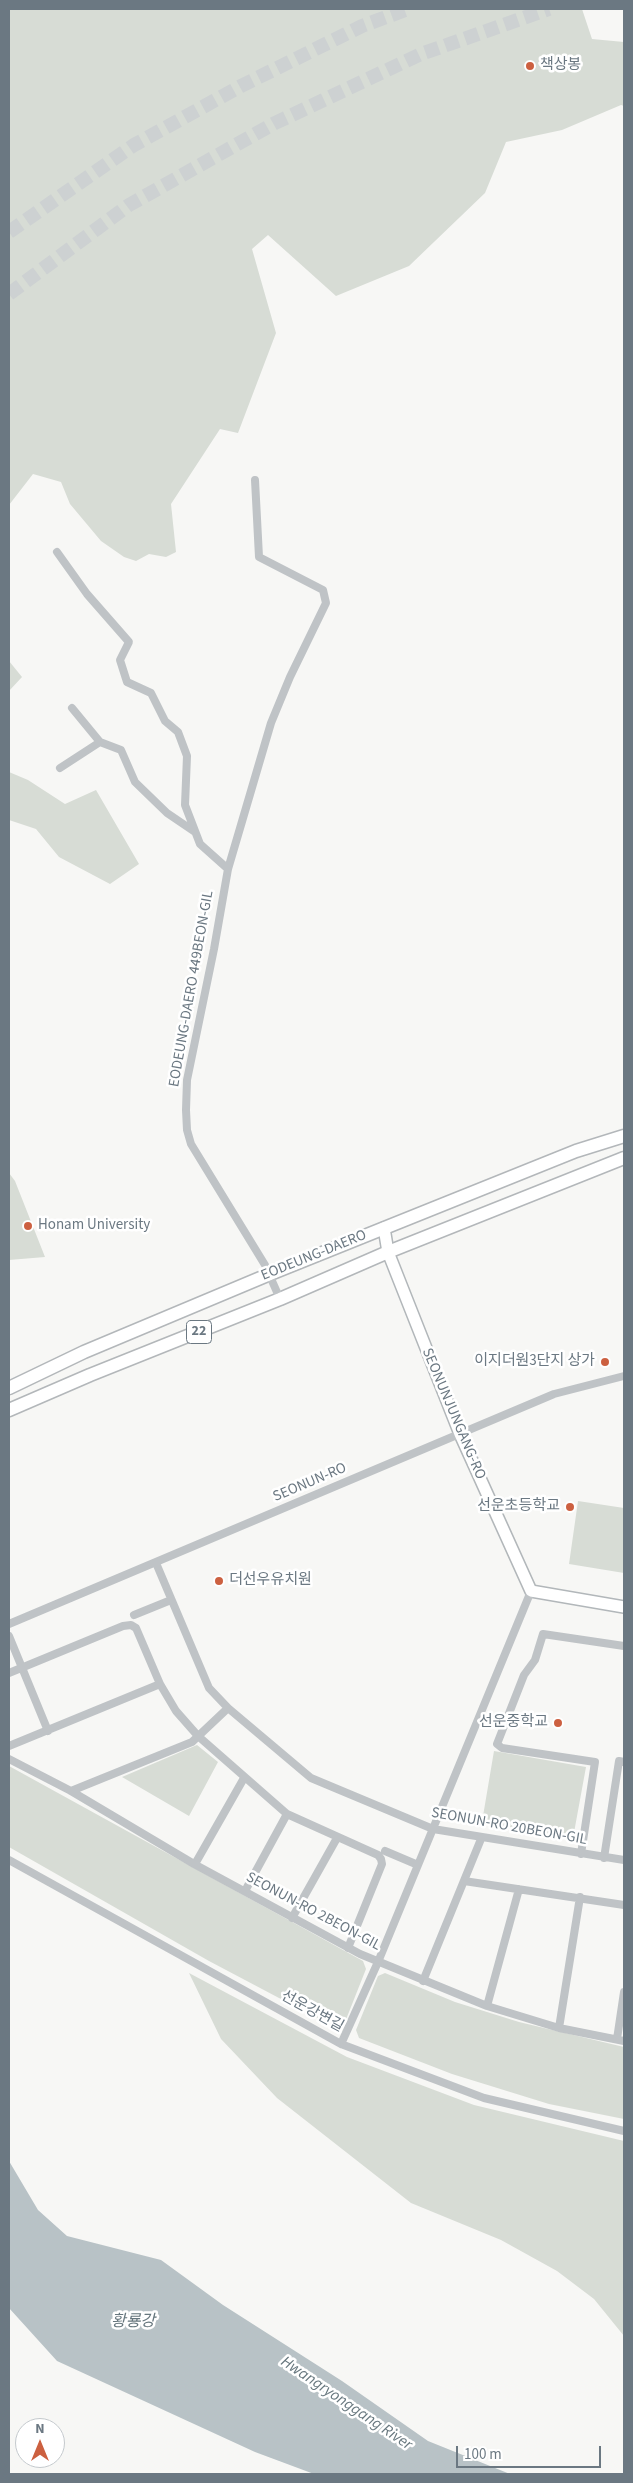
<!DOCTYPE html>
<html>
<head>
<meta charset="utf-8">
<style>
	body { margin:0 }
	#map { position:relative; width:633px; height:2483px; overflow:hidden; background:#f7f7f5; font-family:"Source Sans 3",sans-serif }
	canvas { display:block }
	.frame { position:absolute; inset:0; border:10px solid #6b7882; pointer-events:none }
	.north { position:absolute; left:15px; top:2418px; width:50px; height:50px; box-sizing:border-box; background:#fff; border:1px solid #c4c9cd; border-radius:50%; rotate:0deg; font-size:14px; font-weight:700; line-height:20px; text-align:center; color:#6b7882 }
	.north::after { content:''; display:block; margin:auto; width:18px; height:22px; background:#cc6040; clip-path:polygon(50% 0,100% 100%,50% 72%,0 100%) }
	.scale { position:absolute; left:456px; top:2446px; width:145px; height:22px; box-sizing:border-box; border:2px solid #6b7882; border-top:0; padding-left:6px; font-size:15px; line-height:18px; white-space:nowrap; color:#6b7882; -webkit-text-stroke:4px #fff; paint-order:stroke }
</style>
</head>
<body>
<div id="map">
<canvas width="633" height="2483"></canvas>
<div class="frame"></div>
<div class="north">N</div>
<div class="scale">100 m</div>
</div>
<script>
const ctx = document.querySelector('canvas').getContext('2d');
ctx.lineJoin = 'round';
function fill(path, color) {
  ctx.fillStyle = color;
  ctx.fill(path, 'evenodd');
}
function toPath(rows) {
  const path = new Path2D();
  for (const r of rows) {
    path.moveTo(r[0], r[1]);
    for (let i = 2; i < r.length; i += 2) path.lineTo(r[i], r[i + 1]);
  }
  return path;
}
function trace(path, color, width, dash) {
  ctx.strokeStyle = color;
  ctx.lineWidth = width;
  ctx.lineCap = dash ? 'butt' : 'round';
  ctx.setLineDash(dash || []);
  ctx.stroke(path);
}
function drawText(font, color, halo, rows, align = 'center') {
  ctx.font = font + ' "Source Sans 3","Noto Sans KR",sans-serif';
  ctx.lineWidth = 5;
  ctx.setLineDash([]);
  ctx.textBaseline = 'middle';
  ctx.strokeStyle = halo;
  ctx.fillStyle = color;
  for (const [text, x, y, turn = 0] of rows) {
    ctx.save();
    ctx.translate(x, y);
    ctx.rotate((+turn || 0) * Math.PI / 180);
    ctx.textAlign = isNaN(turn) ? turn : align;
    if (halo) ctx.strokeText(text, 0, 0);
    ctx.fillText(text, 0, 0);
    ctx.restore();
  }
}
const green = toPath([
	[9,9,582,9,592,39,624,42,624,106,621,105,562,130,506,142,485,193,409,266,336,296,268,235,252,249,276,333,238,433,220,429,171,504,176,552,166,557,149,554,136,561,124,557,101,541,70,504,61,482,33,474,9,505],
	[9,661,22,677,9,691],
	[9,772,28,780,65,804,96,790,139,864,110,884,59,857,36,829,9,820],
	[9,1173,15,1181,45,1257,9,1260],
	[578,1501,624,1508,624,1573,569,1564],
	[197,1745,218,1762,189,1816,122,1777],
	[494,1751,586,1767,573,1838,482,1822],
	[9,1766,363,1961,366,1969,345,2022,341,2026,332,2026,209,1961,9,1847],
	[189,1973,347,2057,474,2105,624,2141,624,2336,594,2299,557,2271,501,2240,411,2203,277,2098,221,2039],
	[385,1973,455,2002,519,2022,624,2047,624,2119,549,2104,452,2074,359,2038,356,2030,378,1976]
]);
const water = toPath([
	[9,2161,38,2210,67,2236,161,2260,223,2305,342,2381,428,2441,510,2474,314,2474,255,2452,57,2361,9,2308]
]);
const highwayTunnel = toPath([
	[9,232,134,145,241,86,362,26,408,9],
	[9,294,129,205,275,123,421,54,549,9]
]);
const street = toPath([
	[255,480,259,557,323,590,326,603,290,677,271,723,228,869,214,949,187,1080,186,1110,187,1130,191,1144,265,1265,280,1299],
	[57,552,87,594,129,642,120,660,127,682,151,693,165,721,178,732,187,756,185,805,200,844,228,869],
	[72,708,100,742,121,750,135,782,167,813,195,832],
	[60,768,100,742],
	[156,1563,209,1688,228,1708,311,1778,433,1829,624,1860],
	[134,1615,171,1600],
	[9,1624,554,1394,624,1376],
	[9,1636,48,1731],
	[9,1673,123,1626,131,1625,136,1628,160,1684,176,1711,198,1736,287,1814,378,1855,381,1859,382,1864,348,1948],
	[9,1746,160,1684],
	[9,1759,71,1791,194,1864,360,1954,487,2006,559,2028,624,2041],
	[71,1791,192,1742,228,1708],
	[385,1851,418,1865],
	[581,1854,595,1762,502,1748,497,1744,524,1675,535,1660,543,1634,624,1646],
	[604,1858,619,1761,624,1762],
	[9,1860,341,2044,484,2098,624,2131],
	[195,1864,244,1778],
	[464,1881,624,1905],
	[245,1891,287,1814],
	[292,1918,337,1838],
	[423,1981,481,1839],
	[487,2006,519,1889],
	[559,2028,580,1897],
	[617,2039,624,1992],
	[341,2044,378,1962,531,1591]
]);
const secondary = toPath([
	[384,1228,388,1252,460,1434,531,1591,624,1607]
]);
const primary = toPath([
	[9,1388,84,1352,270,1274,576,1151,624,1136],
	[9,1410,90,1375,280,1299,388,1252,624,1158]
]);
const markers = [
	[530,66,5,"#cc6040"],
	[28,1226,5,"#cc6040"],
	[605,1362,5,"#cc6040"],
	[570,1507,5,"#cc6040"],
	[219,1581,5,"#cc6040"],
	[558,1723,5,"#cc6040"]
];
const shields = [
	[199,1332,25]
];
const shieldNames = [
	["22",199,1332]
];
const poiNames = [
	["책상봉",540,66],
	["Honam University",38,1226],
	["이지더원3단지 상가",595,1362,"right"],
	["선운초등학교",560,1507,"right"],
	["더선우유치원",229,1581],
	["선운중학교",548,1723,"right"]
];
const streetNames = [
	["EODEUNG-DAERO 449BEON-GIL",192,989,-80],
	["EODEUNG-DAERO",314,1256,-22],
	["SEONUNJUNGANG-RO",453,1414,67],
	["SEONUN-RO",310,1483,-23],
	["SEONUN-RO 20BEON-GIL",509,1827,10],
	["SEONUN-RO 2BEON-GIL",313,1912,28],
	["선운강변길",312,2012,29]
];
const waterNames = [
	["황룡강",133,2322],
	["Hwangryonggang River",346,2404,34]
];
fill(green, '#d7dcd5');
fill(water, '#b8c2c6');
trace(highwayTunnel, '#cdd1d2', 14, [14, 7]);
trace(secondary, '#b2b7ba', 14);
trace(primary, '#b3b7ba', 15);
trace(street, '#bfc3c6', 8);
trace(secondary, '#fff', 11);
trace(primary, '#fff', 12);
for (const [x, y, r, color] of markers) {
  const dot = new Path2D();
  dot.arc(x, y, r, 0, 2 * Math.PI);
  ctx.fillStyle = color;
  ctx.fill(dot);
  trace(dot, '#fff', 2);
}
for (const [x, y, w] of shields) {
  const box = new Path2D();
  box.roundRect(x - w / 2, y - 11.5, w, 23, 4);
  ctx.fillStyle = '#fff';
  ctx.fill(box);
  trace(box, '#6b7882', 1);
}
drawText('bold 14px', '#6b7882', null, shieldNames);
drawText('15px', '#6b7882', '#fff', poiNames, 'left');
drawText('15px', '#6b7882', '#fff', streetNames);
drawText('italic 16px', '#67777e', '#fff', waterNames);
</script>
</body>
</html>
